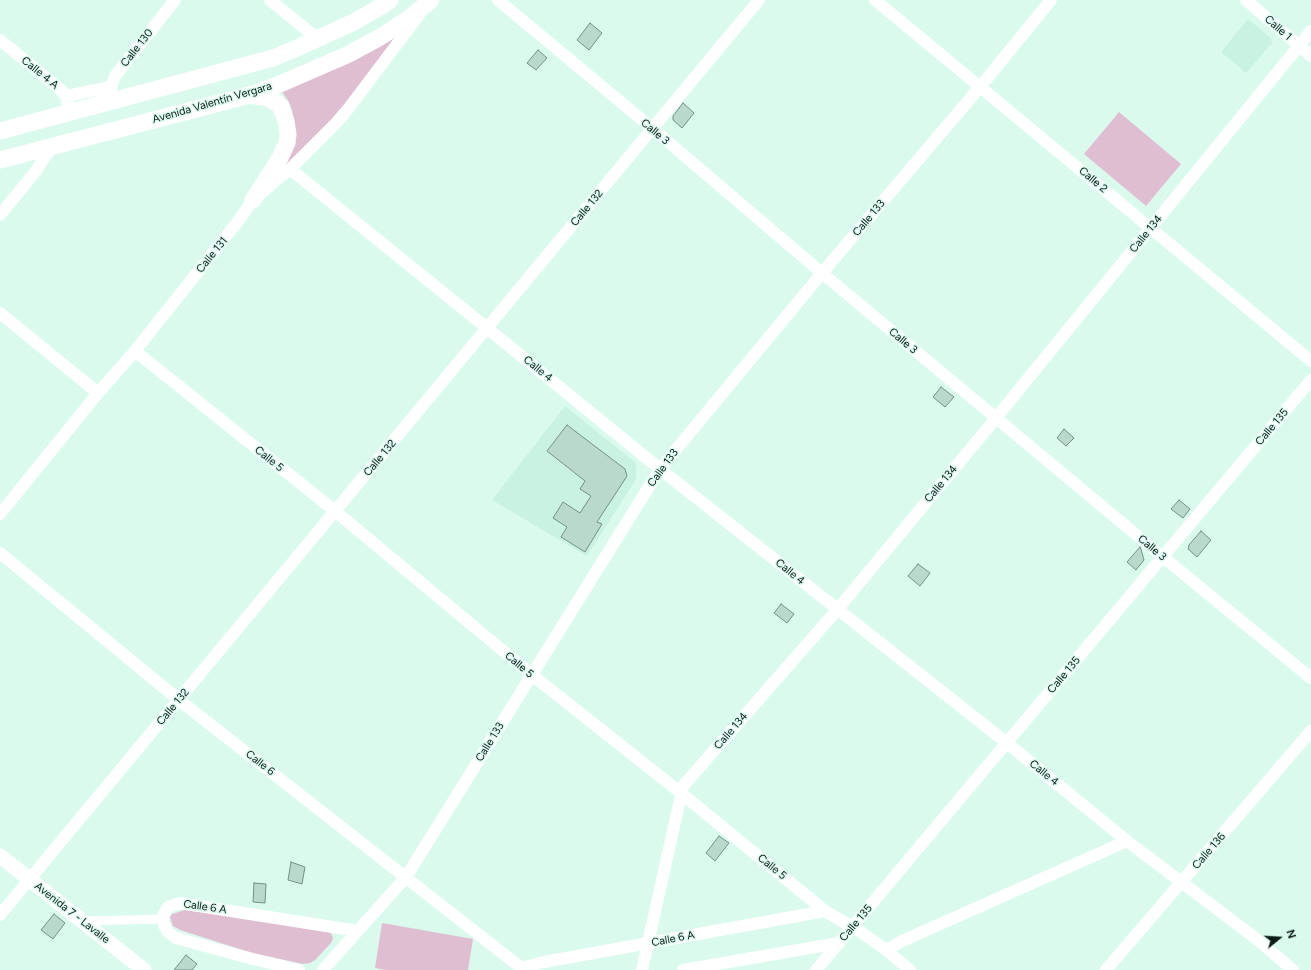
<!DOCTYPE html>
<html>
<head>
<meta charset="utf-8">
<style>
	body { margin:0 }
	#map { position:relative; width:1311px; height:970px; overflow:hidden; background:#dafaee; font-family:Figtree,sans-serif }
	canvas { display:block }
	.north { position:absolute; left:1259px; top:918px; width:40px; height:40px; -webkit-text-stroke:3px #dafaee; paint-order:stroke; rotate:72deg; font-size:11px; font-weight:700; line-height:16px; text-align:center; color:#0e1a16 }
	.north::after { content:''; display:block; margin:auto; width:14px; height:18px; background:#0e1a16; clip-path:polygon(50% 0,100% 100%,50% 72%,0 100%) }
</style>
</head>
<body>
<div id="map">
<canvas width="1311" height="970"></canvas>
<div class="north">N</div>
</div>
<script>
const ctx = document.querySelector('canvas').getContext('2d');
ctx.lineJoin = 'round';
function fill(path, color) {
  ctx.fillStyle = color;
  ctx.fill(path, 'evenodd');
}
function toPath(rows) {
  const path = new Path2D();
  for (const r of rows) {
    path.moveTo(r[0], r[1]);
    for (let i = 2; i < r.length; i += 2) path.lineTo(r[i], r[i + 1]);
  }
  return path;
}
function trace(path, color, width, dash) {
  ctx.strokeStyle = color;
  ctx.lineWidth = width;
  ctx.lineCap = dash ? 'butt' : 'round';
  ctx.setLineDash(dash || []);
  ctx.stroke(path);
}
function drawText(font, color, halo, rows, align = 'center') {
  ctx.font = font + ' Figtree,sans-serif';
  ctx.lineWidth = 3;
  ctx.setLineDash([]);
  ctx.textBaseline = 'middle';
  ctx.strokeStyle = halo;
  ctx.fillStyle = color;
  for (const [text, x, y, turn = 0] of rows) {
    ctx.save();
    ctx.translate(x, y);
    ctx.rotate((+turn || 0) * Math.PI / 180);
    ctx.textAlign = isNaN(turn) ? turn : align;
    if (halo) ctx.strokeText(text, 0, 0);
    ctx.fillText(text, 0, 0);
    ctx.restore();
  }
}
const built = toPath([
	[1248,19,1271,38,1272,43,1246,73,1221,52],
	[565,406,636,463,636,479,587,556,492,500]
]);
const green = toPath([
	[397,34,399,37,334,118,280,171,294,121,292,110,289,102,282,92],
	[1119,112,1181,164,1146,206,1084,154],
	[185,910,326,930,331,933,333,938,331,943,315,960,310,963,303,964,252,953,180,930,173,926,170,917,172,914],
	[382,923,473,939,468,970,385,970,375,968]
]);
const building = toPath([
	[590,23,602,33,589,50,577,40,590,23],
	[538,50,547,58,536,70,527,63,538,50],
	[683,103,694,113,682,128,673,120,673,116,683,103],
	[941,387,954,397,945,407,933,397,941,387],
	[567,425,625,469,627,476,597,522,602,524,585,552,561,537,567,527,553,518,563,502,580,513,591,496,580,489,585,481,547,451,567,425],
	[1064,429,1074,438,1066,446,1057,438,1064,429],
	[1179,500,1190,509,1183,518,1171,509,1179,500],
	[1201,531,1211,540,1197,557,1188,549,1189,545,1201,531],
	[1140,547,1141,549,1144,560,1136,570,1127,562,1140,547],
	[918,564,930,573,920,586,908,576,918,564],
	[781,604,794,614,787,623,774,613,781,604],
	[719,836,729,843,715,861,706,853,719,836],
	[291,862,305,867,302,884,288,880,291,862],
	[254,883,266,884,265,903,253,902,254,883],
	[54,914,65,923,53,939,41,930,54,914],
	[186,955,197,964,192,970,174,970,186,955]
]);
const pedestrian = toPath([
	[83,921,163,919]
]);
const minor = toPath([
	[270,0,318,39],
	[498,0,653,129,822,273,1163,557,1311,678],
	[875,0,1311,361],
	[1246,0,1311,56],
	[0,40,60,89,66,96,70,112],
	[66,96,111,87],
	[113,101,111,87,115,76,175,0],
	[290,169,487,328,660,469,1007,743,1127,841,1254,937,1293,970],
	[0,215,36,171,51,147],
	[0,313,98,393],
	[135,351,335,511,532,675,681,793,825,911,861,932,886,950,910,970],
	[0,514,98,393,135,351,239,220,253,200,290,169,337,122,348,109,419,15],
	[0,553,179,700,524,970],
	[0,915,759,0],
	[886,950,902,941,1127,841],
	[521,968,544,962,825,911],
	[299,970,249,958,176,938,168,932,164,925,163,916,168,907,180,903,358,931],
	[323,970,406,877,660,469,822,273,980,87,1051,0],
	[642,970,683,786,837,610,996,418,1311,31],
	[683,970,839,943],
	[816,970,1311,380],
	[1106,970,1311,731]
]);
const tertiary = toPath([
	[0,856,144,970]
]);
const secondary = toPath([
	[250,95,268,98,277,103,281,107,286,121,288,134,287,143,280,158,253,200],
	[0,131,273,58,297,48,354,22,380,7,390,0],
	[0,160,250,95,280,84,349,54,382,36,411,17,431,0]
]);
const streetNames = [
	["Calle 1",1278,28,41],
	["Calle 130",137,48,-52],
	["Calle 4 A",40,73,39],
	["Avenida Valentín Vergara",212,103,-16],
	["Calle 3",655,132,40],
	["Calle 2",1093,180,40],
	["Calle 132",587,208,-50],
	["Calle 133",869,218,-50],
	["Calle 134",1146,234,-51],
	["Calle 131",212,255,-51],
	["Calle 3",903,341,40],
	["Calle 4",538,369,39],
	["Calle 135",1272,427,-50],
	["Calle 132",380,458,-50],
	["Calle 5",269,459,39],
	["Calle 133",663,468,-54],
	["Calle 134",941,484,-50],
	["Calle 3",1152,548,40],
	["Calle 4",790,572,39],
	["Calle 5",519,665,40],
	["Calle 135",1064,675,-50],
	["Calle 132",173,707,-50],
	["Calle 134",731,731,-49],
	["Calle 133",490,742,-58],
	["Calle 6",260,763,38],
	["Calle 4",1044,773,39],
	["Calle 136",1209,851,-49],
	["Calle 5",772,867,39],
	["Calle 6 A",205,907,8],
	["Avenida 7 - Lavalle",72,913,38],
	["Calle 135",856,923,-50],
	["Calle 6 A",673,939,-11]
];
fill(built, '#c9f2e2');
fill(green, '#dfbed2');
fill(building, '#bad9cd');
trace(building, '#749187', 1);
trace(pedestrian, '#fff', 9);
trace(minor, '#fff', 12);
trace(tertiary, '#fff', 15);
trace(secondary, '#fff', 17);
drawText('11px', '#0e1a16', '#dafaee', streetNames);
</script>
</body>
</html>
